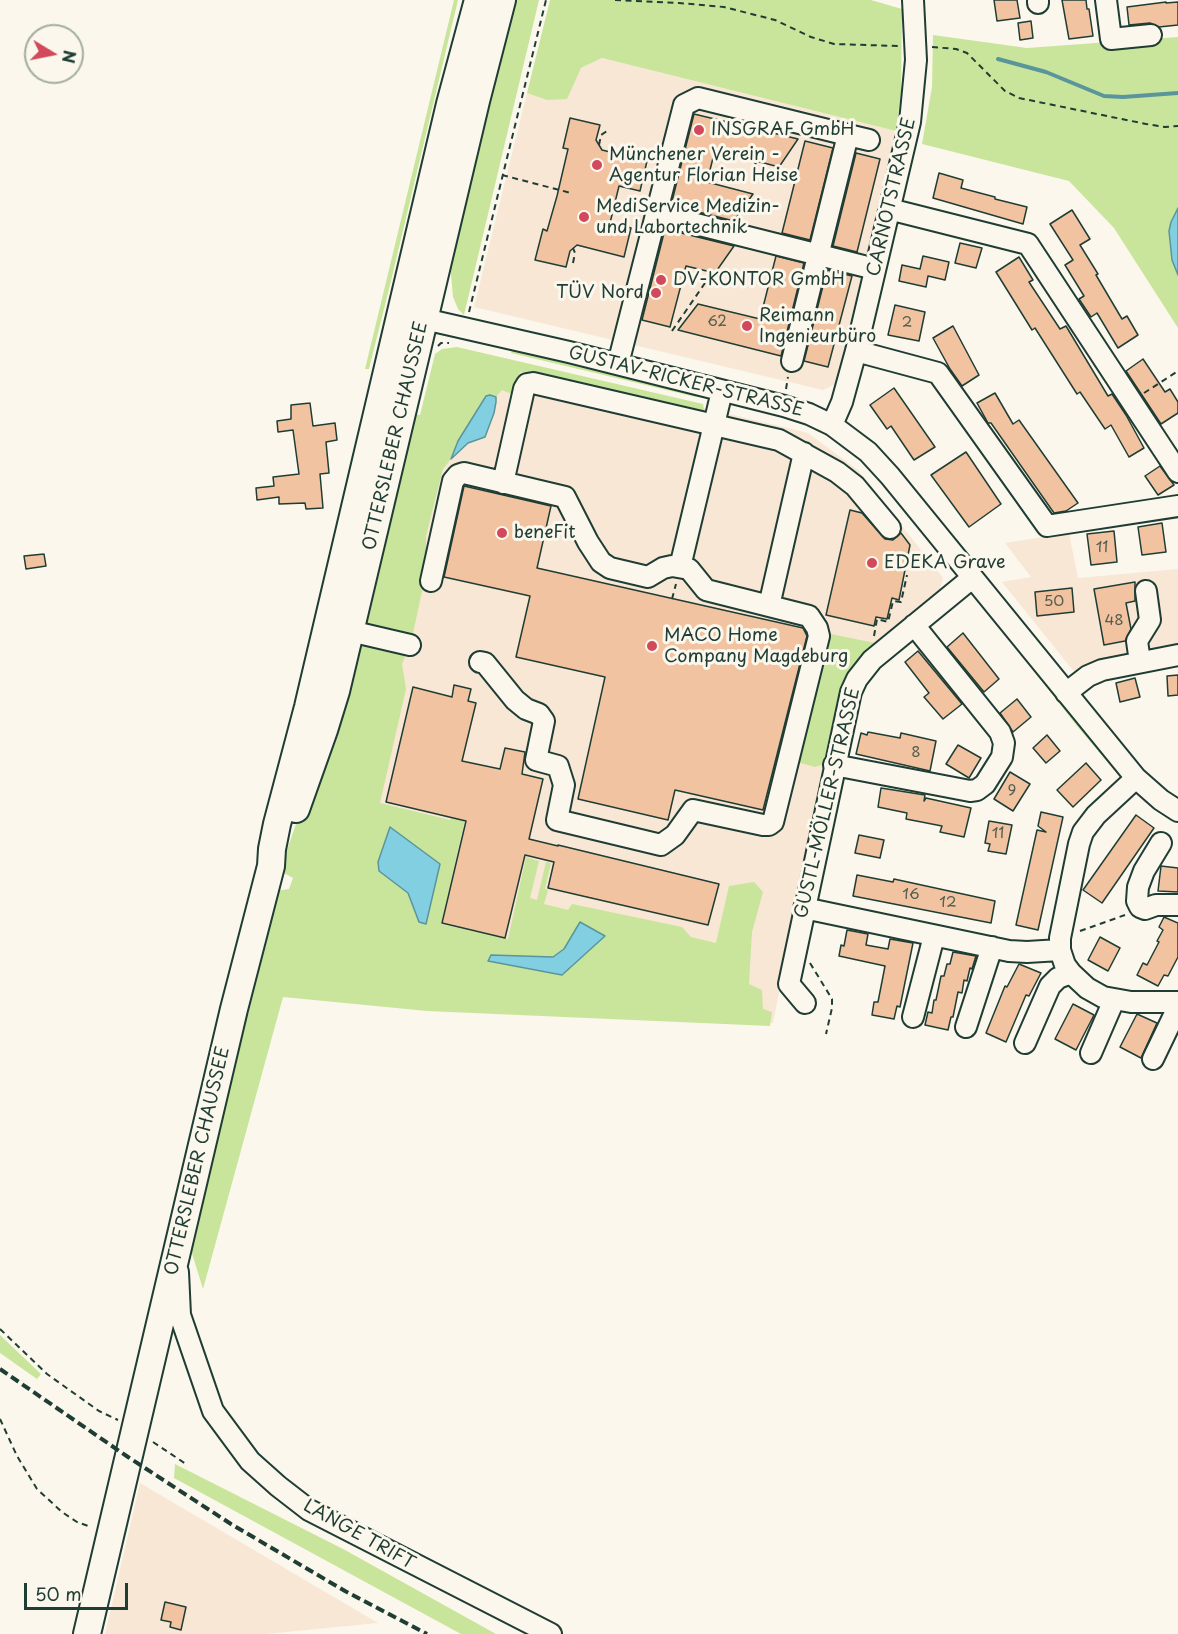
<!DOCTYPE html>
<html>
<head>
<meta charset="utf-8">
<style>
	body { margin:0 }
	#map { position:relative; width:1178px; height:1634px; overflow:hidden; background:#fbf7ec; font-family:"Playpen Sans",sans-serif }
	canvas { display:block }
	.north { position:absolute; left:24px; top:24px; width:60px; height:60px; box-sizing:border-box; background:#fbf7ec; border:2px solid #a3ada2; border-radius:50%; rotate:100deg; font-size:16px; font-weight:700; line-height:24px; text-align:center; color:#1f3d34 }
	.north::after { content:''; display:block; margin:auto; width:21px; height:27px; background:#d1495b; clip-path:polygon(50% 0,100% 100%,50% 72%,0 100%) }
	.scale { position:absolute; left:24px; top:1583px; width:104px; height:27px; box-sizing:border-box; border:3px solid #1f3d34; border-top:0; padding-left:8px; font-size:18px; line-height:21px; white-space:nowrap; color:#1f3d34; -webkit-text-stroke:4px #fbf7ec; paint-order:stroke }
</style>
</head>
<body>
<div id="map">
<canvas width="1178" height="1634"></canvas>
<div class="north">N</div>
<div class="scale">50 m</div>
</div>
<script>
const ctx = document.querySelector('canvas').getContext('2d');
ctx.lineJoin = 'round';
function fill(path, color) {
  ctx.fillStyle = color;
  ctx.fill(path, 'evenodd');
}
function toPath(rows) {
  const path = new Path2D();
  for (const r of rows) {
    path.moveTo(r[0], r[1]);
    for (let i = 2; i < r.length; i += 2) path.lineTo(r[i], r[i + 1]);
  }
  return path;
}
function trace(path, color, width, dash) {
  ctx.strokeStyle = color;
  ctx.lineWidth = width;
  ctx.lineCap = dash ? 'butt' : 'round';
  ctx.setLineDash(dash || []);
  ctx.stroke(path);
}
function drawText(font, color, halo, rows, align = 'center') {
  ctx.font = font + ' "Playpen Sans",sans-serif';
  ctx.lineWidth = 6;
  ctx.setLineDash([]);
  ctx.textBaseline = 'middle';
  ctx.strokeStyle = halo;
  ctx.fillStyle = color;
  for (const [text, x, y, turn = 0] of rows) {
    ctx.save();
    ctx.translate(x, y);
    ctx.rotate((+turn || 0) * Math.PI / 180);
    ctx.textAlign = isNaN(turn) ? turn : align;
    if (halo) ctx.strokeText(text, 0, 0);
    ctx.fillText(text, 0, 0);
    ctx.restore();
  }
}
const built = toPath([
	[602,58,896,131,836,384,823,390,474,307,527,93,547,99,581,68],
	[456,348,808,433,858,470,943,578,938,596,852,666,839,691,773,1023,253,990,345,740],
	[1069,533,1078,578,1178,569,1178,660,1103,679,1088,689,1002,582,1031,577,1005,543],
	[140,1483,378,1623,266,1634,105,1634]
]);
const green = toPath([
	[454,0,458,0,390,285,369,369,365,369],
	[510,0,539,0,464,315,458,309,453,297,450,263],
	[550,0,871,0,902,9,901,93,896,131,602,58,581,68,567,99,547,100,527,93],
	[933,35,1027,48,1178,37,1178,328,1114,228,1069,181,922,144,932,87],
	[457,347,703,404,705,415,560,381,558,378,546,375,541,376,520,372,514,395,502,390,496,397,490,395,485,396,459,439,451,459,443,469,426,536,426,573,412,638,373,629,361,616,409,413,420,415,435,354,442,349],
	[512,350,693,393,699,396,696,397,511,353],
	[983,606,1120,771,1120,777,1077,726],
	[826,633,875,643,854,666,847,677,840,697,827,763,815,767,793,761],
	[365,641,407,652,402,664,406,689,380,803,450,820,462,773,475,776,441,924,508,939,526,857,539,861,530,898,537,900,546,862,551,863,545,889,548,890,544,904,568,910,572,904,682,927,691,937,716,943,729,886,754,882,763,892,752,932,749,984,762,990,763,1009,772,1012,770,1026,427,1011,283,997,203,1289,190,1247,275,891,289,889,293,878,280,871,355,649],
	[0,1335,41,1374,37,1379,0,1353],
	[175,1464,345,1550,496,1634,461,1634,174,1478]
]);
const water = toPath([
	[1178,208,1178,275,1172,260,1169,231,1171,222,1178,208],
	[490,395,496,397,496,402,494,413,485,437,468,443,451,459,458,441,486,396,490,395],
	[390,827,440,864,426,924,419,922,408,893,379,871,378,862,390,827],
	[580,922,605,936,562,975,488,961,491,955,553,957,564,949,580,922]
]);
const stream = toPath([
	[998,59,1046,72,1104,96,1123,97,1178,93]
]);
const building = toPath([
	[994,0,1017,0,1020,18,997,21,994,0],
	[1062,0,1086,0,1087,9,1089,9,1093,36,1069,39,1062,0],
	[1166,2,1166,3,1178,2,1178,25,1159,27,1150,23,1129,25,1127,7,1166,2],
	[1031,21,1033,38,1020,40,1018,23,1031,21],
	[694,114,798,139,779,167,715,150,707,182,753,194,734,221,671,205,694,114],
	[570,118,600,125,596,140,602,150,647,161,640,191,619,186,610,223,631,228,624,257,577,245,570,251,566,267,535,260,543,229,547,231,557,196,568,149,563,148,570,118],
	[805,141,833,148,810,240,782,233,805,141],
	[856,153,880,159,857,252,833,246,856,153],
	[939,173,963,180,961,188,995,197,995,199,1027,207,1023,224,933,198,939,173],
	[1072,210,1090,239,1080,245,1098,274,1096,275,1122,319,1127,316,1138,335,1118,348,1097,313,1091,317,1079,299,1084,296,1065,265,1073,260,1050,224,1072,210],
	[665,229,734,246,715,273,686,266,670,327,642,320,665,229],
	[960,243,982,248,976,268,955,263,960,243],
	[776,256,804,263,781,356,678,330,698,304,760,319,776,256],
	[923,256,949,262,945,280,928,276,926,287,899,281,902,265,920,269,923,256],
	[1019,257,1033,280,1029,282,1060,329,1066,326,1108,396,1112,394,1126,415,1144,448,1129,457,1111,425,1105,429,1080,392,1077,394,1035,328,1032,330,996,272,1019,257],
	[827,270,852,276,828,367,804,361,827,270],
	[895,305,925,312,919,341,888,335,895,305],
	[953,326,979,375,962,386,950,369,933,338,953,326],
	[1143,359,1165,392,1170,389,1178,402,1178,413,1161,424,1126,371,1143,359],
	[894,388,935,447,914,460,891,426,887,429,870,405,894,388],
	[995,393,1013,424,1019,420,1078,503,1066,511,1054,513,991,423,988,423,977,403,995,393],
	[310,403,313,426,335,423,337,440,326,442,329,473,320,474,323,508,306,509,305,503,279,504,279,497,257,500,256,488,274,486,273,477,299,474,293,430,278,432,277,421,291,419,291,405,310,403],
	[966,452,1001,504,969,527,931,475,966,452],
	[1160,466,1174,485,1158,495,1145,476,1160,466],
	[464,486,551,506,537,568,803,628,807,636,763,810,675,790,668,820,578,799,605,677,516,657,530,596,444,577,464,486],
	[850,510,862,513,885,539,893,540,901,533,910,545,899,600,892,598,887,619,876,617,874,626,826,615,850,510],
	[1162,523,1166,552,1142,555,1138,527,1162,523],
	[1114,531,1117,562,1091,565,1087,534,1114,531],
	[44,554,46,566,26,569,24,556,44,554],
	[1135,582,1135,601,1126,603,1131,629,1125,641,1104,645,1094,589,1135,582],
	[1072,588,1074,612,1037,616,1035,592,1072,588],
	[963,633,999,679,984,692,947,647,963,633],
	[918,651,962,704,943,719,924,697,929,693,905,662,918,651],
	[1178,675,1178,695,1168,696,1167,676,1178,675],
	[1135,678,1140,697,1120,702,1116,683,1135,678],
	[454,685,471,689,468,701,476,703,462,761,500,769,505,748,525,752,522,774,543,779,529,839,558,846,558,845,719,884,708,925,548,888,554,862,525,855,505,938,442,923,466,821,386,802,413,687,452,697,454,685],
	[1017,699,1031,717,1013,732,1000,713,1017,699],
	[868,732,900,738,901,733,936,741,930,771,856,754,861,733,867,735,868,732],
	[1047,735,1060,751,1046,763,1033,748,1047,735],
	[958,745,981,758,969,778,946,764,958,745],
	[1086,763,1101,780,1073,807,1057,790,1086,763],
	[1010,772,1030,784,1013,811,994,799,1010,772],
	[881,788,925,795,924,801,926,798,971,808,964,837,940,832,942,826,906,819,907,813,878,807,881,788],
	[1041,812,1063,817,1038,930,1016,925,1037,830,1046,832,1038,826,1041,812],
	[1136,815,1154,828,1102,903,1083,890,1136,815],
	[989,821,1012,825,1006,854,988,851,990,844,985,843,989,821],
	[859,835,884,840,880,858,855,853,859,835],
	[1161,866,1178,868,1178,892,1158,891,1161,866],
	[857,875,893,882,894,879,995,901,991,923,853,896,857,875],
	[1164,917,1178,923,1178,957,1168,976,1164,975,1158,986,1137,975,1143,963,1147,965,1159,942,1157,941,1163,930,1159,927,1164,917],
	[847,930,868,934,866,945,888,949,890,939,913,943,900,1007,897,1006,894,1019,872,1015,874,1002,878,1002,885,966,839,956,841,945,844,946,847,930],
	[1100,937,1120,948,1108,971,1088,960,1100,937],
	[953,952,976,956,972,969,970,968,967,981,964,980,962,993,958,992,953,1017,951,1017,948,1030,925,1025,928,1012,932,1013,934,1000,936,1000,941,976,944,976,947,964,950,964,953,952],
	[1019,964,1041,973,1029,996,1026,995,1006,1042,986,1033,1005,986,1007,987,1019,964],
	[1073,1004,1094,1015,1076,1050,1055,1039,1073,1004],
	[1137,1014,1157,1023,1141,1058,1120,1047,1137,1014],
	[165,1602,186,1607,181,1630,170,1627,171,1622,161,1620,165,1602]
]);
const path = toPath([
	[615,0,679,3,724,7,775,20,811,37,834,44,899,46],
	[932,47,956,49,967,53,1005,91,1019,98,1146,124,1165,127,1178,126],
	[599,145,601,135,607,131],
	[793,173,801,175],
	[502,175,571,193],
	[753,176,757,156],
	[615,204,641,211],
	[573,263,575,253,573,248],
	[469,312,546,0],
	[672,331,705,283],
	[438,346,441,343,449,343],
	[786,389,788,377],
	[1144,393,1178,371],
	[672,599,676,584],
	[874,636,877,619,888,622,893,601,901,602,907,575],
	[1080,931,1125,915],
	[810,963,832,999,832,1008,826,1034],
	[0,1329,47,1374,99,1411,118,1420],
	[0,1419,17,1456,37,1489,62,1512,77,1522,91,1527],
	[153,1442,186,1464]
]);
const minor = toPath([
	[1038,0,1038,3],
	[1106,0,1111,39,1151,35],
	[848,135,869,140],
	[889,209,1028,244,1178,472],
	[656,214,875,269],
	[411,316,569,352,784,406,809,414,832,425,868,452,890,476,1136,778,1161,800,1178,811],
	[856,351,938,373,1047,526,1178,506],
	[618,364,684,105,698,98,848,135,792,361],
	[832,425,842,402,856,351,910,122,916,60,913,0],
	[503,483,524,389,527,384,533,383,779,440,837,472,855,486,890,528],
	[680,567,722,391],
	[431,581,453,481,458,475,464,473,565,497,588,542,601,562,610,568,648,577,663,568,672,566,689,569,706,590,809,616,817,628,819,636,773,822,769,825,763,825,693,810,675,835,661,845,557,820,564,785,558,766,536,760,544,721,539,714,526,709,515,700,485,663,480,662],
	[769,606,804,453],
	[350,631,410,645],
	[1140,662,1137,641,1150,620,1146,591],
	[1066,693,1088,676,1102,670,1178,655],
	[834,765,970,791,977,790,985,784,1002,757,1004,743,1000,732,914,625],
	[1136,778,1096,815,1083,832,1079,844,1060,938,1060,950,1065,965,1071,973,1087,988,1103,997,1131,1002,1178,1002],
	[1161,843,1144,871,1138,887,1137,901,1140,907,1145,909,1156,905,1178,905],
	[804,908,1009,951,1027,952,1060,950],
	[805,1003,789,984,851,692,857,679,872,660,972,578],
	[913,1017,934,936],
	[966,1027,992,947],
	[1025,1043,1050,986,1058,978,1071,973],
	[1091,1053,1114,1000],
	[1153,1059,1178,1007],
	[178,1272,180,1315,213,1411,250,1461,278,1486,309,1510,551,1634]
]);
const major = toPath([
	[296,809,324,730,336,691,476,101,502,0],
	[87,1634,234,1009,271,866,272,849,277,824,308,707,450,104,478,0]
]);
const rail = toPath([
	[0,1369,128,1457,231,1524,345,1591,427,1634]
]);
const markers = [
	[699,130,6,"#d1495b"],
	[597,165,6,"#d1495b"],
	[584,217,6,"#d1495b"],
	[661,280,6,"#d1495b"],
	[656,293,6,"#d1495b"],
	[747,326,6,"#d1495b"],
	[502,533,6,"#d1495b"],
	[872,563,6,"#d1495b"],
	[652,646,6,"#d1495b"]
];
const numberNames = [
	["62",717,322],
	["2",907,323],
	["11",1102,548],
	["50",1054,602],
	["48",1114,621],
	["8",916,753],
	["9",1012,791],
	["11",998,834],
	["16",911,895],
	["12",948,903]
];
const poiNames = [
	["INSGRAF GmbH",711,130],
	["Münchener Verein -",609,155],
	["Agentur Florian Heise",609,176],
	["MediService Medizin-",596,207],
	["und Labortechnik",596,228],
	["DV-KONTOR GmbH",673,280],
	["TÜV Nord",644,293,"right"],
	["Reimann",759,316],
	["Ingenieurbüro",759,337],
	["beneFit",514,533],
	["EDEKA Grave",884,563],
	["MACO Home",664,636],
	["Company Magdeburg",664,657]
];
const streetNames = [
	["CARNOTSTRASSE",892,197,-77],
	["GUSTAV-RICKER-STRASSE",686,382,14],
	["OTTERSLEBER CHAUSSEE",396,436,-77],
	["GUSTL-MÖLLER-STRASSE",828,803,-77],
	["OTTERSLEBER CHAUSSEE",198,1161,-77],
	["LANGE TRIFT",359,1535,29]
];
fill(built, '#f8e7d5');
fill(green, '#c9e59c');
fill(water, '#83cfe2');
trace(water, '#5b959c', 1.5);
trace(stream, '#5b959c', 4);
fill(building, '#f1c3a0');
trace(building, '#1f3d34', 1.5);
trace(minor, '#1f3d34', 24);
trace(major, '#1f3d34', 30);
trace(path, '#1f3d34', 2, [6, 4.5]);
trace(minor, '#fbf7ec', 20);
trace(major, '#fbf7ec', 26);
trace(rail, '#1f3d34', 4, [9, 4.5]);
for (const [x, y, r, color] of markers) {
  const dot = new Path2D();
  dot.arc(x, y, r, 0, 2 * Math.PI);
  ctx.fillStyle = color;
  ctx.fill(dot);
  trace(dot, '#fbf7ec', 2);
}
drawText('15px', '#545e4f', null, numberNames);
drawText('18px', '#1f3d34', '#fbf7ec', poiNames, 'left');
drawText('18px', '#1f3d34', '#fbf7ec', streetNames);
</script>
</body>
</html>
